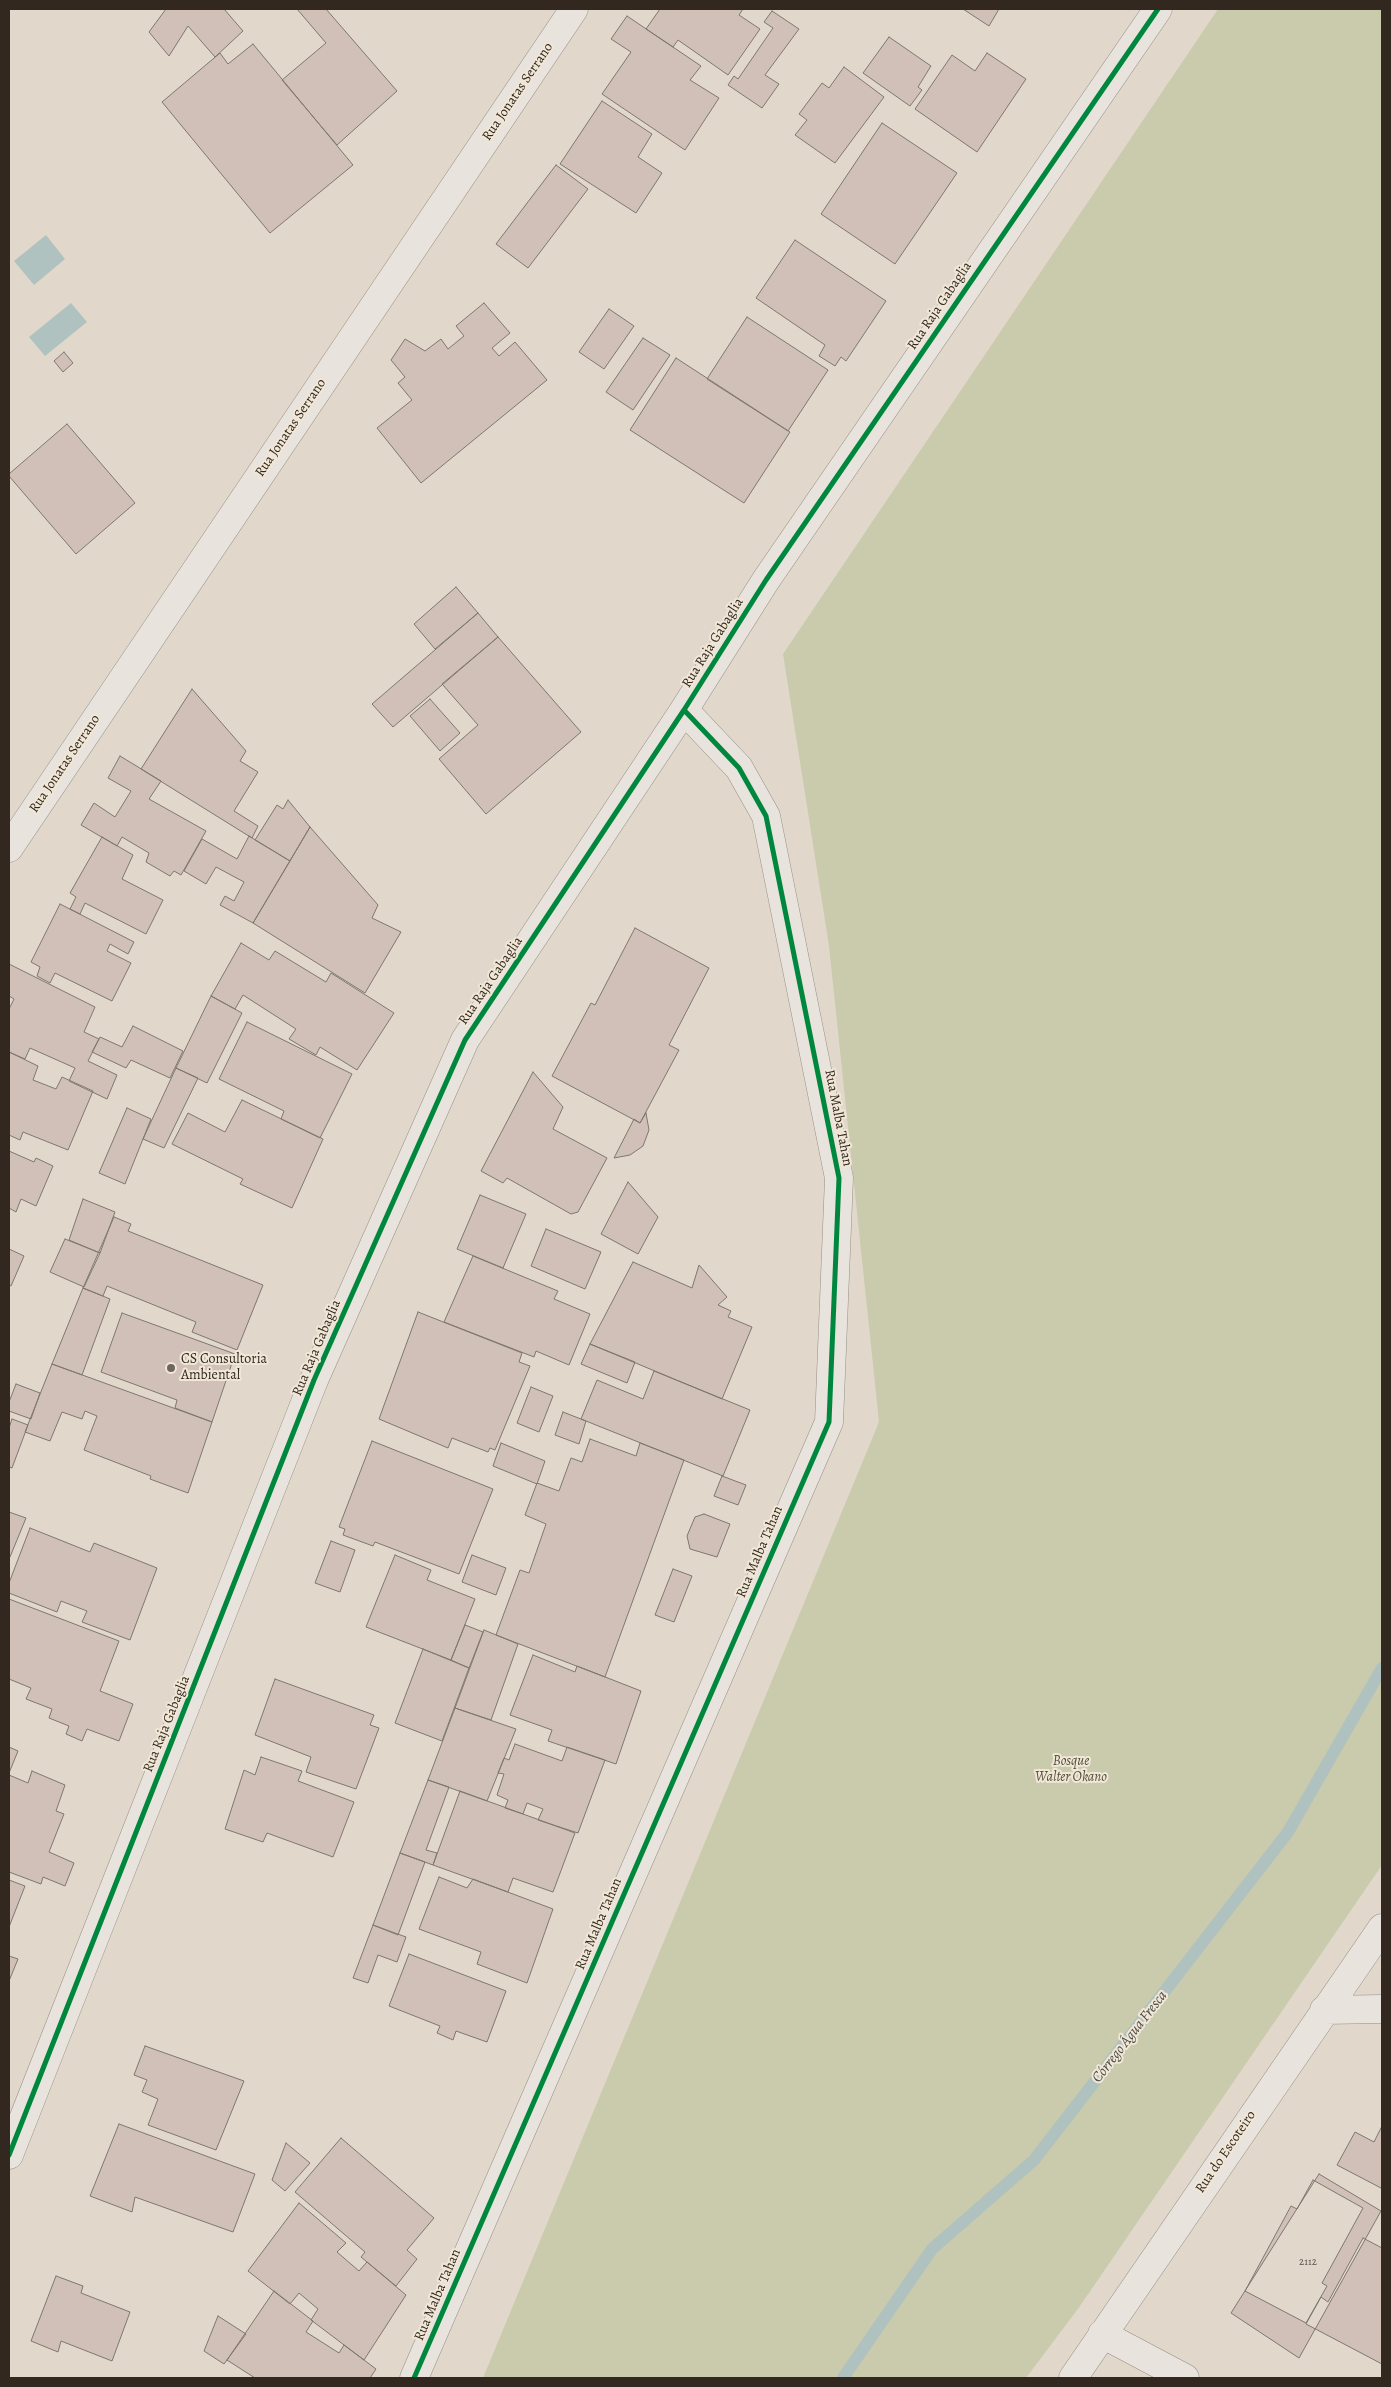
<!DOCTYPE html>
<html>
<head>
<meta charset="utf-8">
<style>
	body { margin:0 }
	#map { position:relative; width:1391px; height:2387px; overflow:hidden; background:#e1d8cb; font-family:Alegreya,serif }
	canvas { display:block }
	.frame { position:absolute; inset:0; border:10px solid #32281f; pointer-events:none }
</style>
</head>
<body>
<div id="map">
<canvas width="1391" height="2387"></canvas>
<div class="frame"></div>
</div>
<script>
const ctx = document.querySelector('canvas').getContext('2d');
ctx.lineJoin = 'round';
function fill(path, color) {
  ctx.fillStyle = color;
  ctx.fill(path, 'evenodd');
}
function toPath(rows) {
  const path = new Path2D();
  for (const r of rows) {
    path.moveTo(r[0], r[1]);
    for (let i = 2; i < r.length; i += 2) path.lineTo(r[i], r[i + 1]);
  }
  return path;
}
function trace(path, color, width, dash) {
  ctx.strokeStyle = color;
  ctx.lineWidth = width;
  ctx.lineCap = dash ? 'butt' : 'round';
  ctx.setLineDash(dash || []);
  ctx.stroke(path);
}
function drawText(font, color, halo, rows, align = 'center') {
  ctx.font = font + ' Alegreya,serif';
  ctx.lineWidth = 4;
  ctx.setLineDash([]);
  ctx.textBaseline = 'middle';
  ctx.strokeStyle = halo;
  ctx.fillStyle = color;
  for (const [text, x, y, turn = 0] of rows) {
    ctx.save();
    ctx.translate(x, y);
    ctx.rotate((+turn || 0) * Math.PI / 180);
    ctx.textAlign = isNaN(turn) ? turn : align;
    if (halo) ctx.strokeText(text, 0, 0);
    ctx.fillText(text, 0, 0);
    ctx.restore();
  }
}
const green = toPath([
	[1218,9,1382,9,1382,1865,1080,2306,1026,2378,483,2378,879,1422,829,946,783,654]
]);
const water = toPath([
	[46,235,65,259,34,285,14,261],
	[71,303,87,322,45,356,29,337]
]);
const stream = toPath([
	[843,2378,932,2249,1034,2160,1288,1832,1382,1668]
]);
const building = toPath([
	[166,9,224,9,243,31,215,57,188,26,169,56,149,32,166,9],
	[297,9,326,9,397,91,337,145,282,80,326,43,297,9],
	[660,9,743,9,739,15,760,29,728,75,678,40,673,47,646,29,660,9],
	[963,9,999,9,989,26,963,9],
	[772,11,799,29,765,75,779,84,762,108,728,85,734,76,738,79,773,28,764,22,772,11],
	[627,16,701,66,690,80,719,98,685,150,602,94,631,52,611,39,627,16],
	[889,37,931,66,918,87,922,90,910,106,863,73,889,37],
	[253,44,353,165,270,233,162,102,220,53,228,64,253,44],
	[987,53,1026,79,977,152,915,109,952,55,975,71,987,53],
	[844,67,884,97,835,163,795,135,807,120,799,114,822,83,829,88,844,67],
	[602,101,652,134,638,157,662,173,636,213,560,164,602,101],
	[882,123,957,173,895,264,821,214,882,123],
	[556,165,588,189,528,268,496,244,556,165],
	[795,240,886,301,846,361,841,357,835,366,819,356,825,345,756,298,795,240],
	[484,303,510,333,492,348,499,356,515,342,547,380,421,483,377,428,412,400,398,383,405,377,391,360,405,339,425,351,441,339,448,349,464,336,456,326,484,303],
	[609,309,634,326,604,369,579,352,609,309],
	[747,317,828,370,788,431,707,379,747,317],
	[643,338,670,355,633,410,606,392,643,338],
	[64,352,73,363,63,372,54,361,64,352],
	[676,358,790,432,744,503,630,430,676,358],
	[67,424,135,503,76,554,9,476,9,474,67,424],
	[456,587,478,613,435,649,414,624,456,587],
	[478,613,498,637,393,727,372,704,478,613],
	[498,637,581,732,486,814,439,759,478,725,442,684,498,637],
	[192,689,246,751,240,761,258,772,234,811,258,826,252,838,141,769,192,689],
	[430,699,460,733,440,751,410,716,430,699],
	[120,756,161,781,149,799,206,831,181,875,174,871,170,876,146,862,149,853,122,837,117,846,81,825,94,803,115,817,131,791,108,778,120,756],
	[288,800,310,827,290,861,255,840,277,805,283,809,288,800],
	[310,827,378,905,372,918,401,932,365,993,253,923,310,827],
	[249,836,290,861,253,923,220,905,225,896,234,901,244,882,216,867,206,884,184,871,202,839,237,859,249,836],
	[102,837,133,855,122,879,163,900,146,934,85,903,80,914,70,909,76,897,70,893,102,837],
	[60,904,134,942,128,954,110,944,107,951,131,963,112,1001,55,973,50,983,37,976,40,967,31,962,60,904],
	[635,928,709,968,669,1045,679,1050,640,1123,552,1076,591,1003,595,1005,635,928],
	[241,943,269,960,275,951,326,982,331,973,394,1013,357,1070,320,1047,316,1055,289,1039,296,1029,243,995,235,1009,211,996,241,943],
	[9,964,95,1007,84,1032,99,1039,88,1061,117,1075,107,1099,69,1081,75,1068,30,1048,25,1059,9,1052,9,1009,14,999,9,996,9,964],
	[211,996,242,1013,207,1083,176,1068,211,996],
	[247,1022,352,1074,320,1138,281,1119,284,1111,219,1079,247,1022],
	[133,1026,183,1051,170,1078,131,1060,126,1068,92,1052,100,1037,122,1047,133,1026],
	[9,1052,38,1066,33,1080,56,1089,62,1077,93,1091,68,1150,23,1132,20,1140,9,1135,9,1052],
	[176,1068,198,1078,164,1148,143,1139,176,1068],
	[533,1072,563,1107,553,1129,607,1158,578,1212,571,1214,507,1178,503,1183,481,1171,533,1072],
	[242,1100,323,1139,292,1208,240,1184,243,1179,172,1144,188,1113,225,1132,242,1100],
	[127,1108,151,1119,125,1184,99,1173,127,1108],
	[646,1113,649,1130,643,1146,630,1155,614,1158,634,1119,640,1123,646,1113],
	[9,1151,34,1162,36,1158,53,1166,36,1206,21,1199,16,1212,9,1208,9,1151],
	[628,1182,658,1217,638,1254,601,1234,628,1182],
	[480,1195,526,1214,503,1268,457,1249,480,1195],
	[83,1199,115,1212,100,1253,69,1240,83,1199],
	[114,1217,131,1224,128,1231,263,1285,237,1350,192,1332,196,1322,107,1286,103,1296,83,1288,114,1217],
	[546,1229,601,1252,585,1289,531,1266,546,1229],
	[65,1239,100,1253,84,1287,50,1272,65,1239],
	[9,1249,24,1256,11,1286,9,1285,9,1249],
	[473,1256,558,1291,554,1299,590,1314,569,1365,536,1351,534,1357,444,1322,473,1256],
	[633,1262,692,1288,699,1265,727,1297,718,1305,731,1311,728,1317,752,1327,722,1399,590,1344,633,1262],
	[83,1288,110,1299,82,1375,52,1364,83,1288],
	[418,1312,522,1353,519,1362,530,1366,495,1450,490,1448,488,1452,452,1438,448,1448,379,1419,418,1312],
	[122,1313,235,1354,212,1422,175,1408,177,1400,101,1372,122,1313],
	[590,1344,635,1362,627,1383,581,1364,590,1344],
	[52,1364,212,1422,188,1493,150,1479,151,1476,84,1450,97,1416,85,1411,82,1419,62,1412,50,1441,25,1432,52,1364],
	[654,1371,750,1410,723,1476,581,1419,597,1380,643,1399,654,1371],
	[16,1384,40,1393,31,1419,9,1411,9,1402,16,1384],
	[531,1387,553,1396,539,1432,517,1423,531,1387],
	[563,1412,586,1421,579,1444,555,1435,563,1412],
	[12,1419,28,1425,12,1468,9,1467,9,1428,12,1419],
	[590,1439,636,1456,640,1443,684,1460,605,1677,496,1635,520,1570,529,1573,546,1524,525,1515,537,1483,559,1491,571,1458,582,1462,590,1439],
	[372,1441,493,1489,459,1574,375,1542,373,1546,343,1535,345,1529,339,1527,372,1441],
	[501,1443,545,1461,537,1484,493,1466,501,1443],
	[722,1476,746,1485,738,1505,714,1496,722,1476],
	[9,1512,26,1518,10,1557,9,1556,9,1512],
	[704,1514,730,1524,717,1557,690,1549,687,1536,695,1517,704,1514],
	[30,1528,90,1552,94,1543,157,1568,130,1640,82,1622,87,1611,61,1601,57,1612,9,1593,9,1583,30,1528],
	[331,1541,355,1550,340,1592,315,1583,331,1541],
	[395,1555,431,1570,427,1580,475,1599,451,1660,366,1627,395,1555],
	[472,1555,506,1568,496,1595,462,1582,472,1555],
	[673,1569,692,1576,674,1622,655,1615,673,1569],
	[9,1599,119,1641,100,1691,133,1704,119,1741,87,1729,82,1741,66,1734,69,1726,49,1718,52,1709,26,1699,31,1688,9,1679,9,1599],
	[465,1625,483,1632,469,1668,451,1660,465,1625],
	[484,1630,518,1644,491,1720,455,1708,484,1630],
	[423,1649,469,1668,442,1741,395,1723,423,1649],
	[533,1655,575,1672,577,1666,641,1691,616,1764,548,1741,552,1730,510,1715,533,1655],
	[275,1679,374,1715,370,1725,379,1728,356,1789,306,1772,311,1757,255,1735,275,1679],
	[455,1708,516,1729,487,1801,428,1780,455,1708],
	[515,1744,562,1761,567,1747,605,1760,578,1833,538,1820,543,1809,527,1803,523,1814,505,1808,508,1800,497,1795,504,1774,498,1773,504,1758,509,1760,515,1744],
	[9,1747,18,1751,9,1773,9,1747],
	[261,1757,302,1771,298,1781,354,1802,333,1857,267,1833,263,1842,225,1829,244,1770,255,1775,261,1757],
	[32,1771,65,1785,56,1811,64,1814,49,1852,74,1863,65,1886,43,1877,41,1884,9,1872,9,1775,28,1783,32,1771],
	[428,1780,449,1787,426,1850,437,1853,433,1865,400,1853,428,1780],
	[460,1791,575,1833,553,1892,513,1878,508,1892,433,1865,460,1791],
	[400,1853,425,1862,398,1935,373,1925,400,1853],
	[439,1877,467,1888,473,1879,553,1909,527,1983,477,1964,481,1952,419,1929,439,1877],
	[9,1880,25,1886,9,1927,9,1880],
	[373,1925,406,1937,397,1962,378,1955,368,1983,353,1978,373,1925],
	[409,1954,506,1991,487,2042,456,2031,453,2040,437,2033,440,2026,389,2006,409,1954],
	[9,1956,18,1959,9,1981,9,1956],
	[145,2046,244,2081,216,2150,148,2125,158,2099,142,2092,147,2080,134,2075,145,2046],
	[119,2124,255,2174,233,2232,135,2197,132,2212,90,2196,119,2124],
	[1382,2126,1382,2185,1381,2188,1337,2165,1355,2132,1374,2142,1382,2126],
	[341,2138,434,2218,407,2250,417,2259,396,2286,361,2257,365,2252,295,2192,341,2138],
	[286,2143,310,2163,285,2191,272,2180,286,2143],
	[1319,2174,1381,2211,1299,2358,1231,2313,1319,2174],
	[1313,2180,1363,2208,1322,2283,1327,2286,1306,2323,1245,2291,1291,2206,1297,2209,1313,2180],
	[299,2203,346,2243,337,2252,359,2271,367,2262,406,2295,364,2360,311,2320,318,2309,299,2293,290,2304,248,2271,299,2203],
	[1363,2238,1382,2248,1382,2364,1306,2324,1321,2297,1328,2302,1363,2238],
	[56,2276,83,2286,81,2293,130,2312,112,2361,61,2341,58,2352,31,2341,56,2276],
	[274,2291,313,2321,306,2332,339,2353,344,2345,376,2369,370,2378,255,2378,227,2360,274,2291],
	[218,2316,246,2334,224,2364,204,2351,218,2316]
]);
const street = toPath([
	[9,848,574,9],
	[1324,2010,1382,2009],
	[9,2155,314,1380,465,1040,684,710,766,580,1158,9],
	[1102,2334,1185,2378],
	[414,2378,829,1422,839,1178,766,816,739,768,684,710],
	[1073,2378,1382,1928]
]);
const cycleway = toPath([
	[9,2155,314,1380,465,1040,684,710,766,580,1158,9],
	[414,2378,829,1422,839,1178,766,816,739,768,684,710]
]);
const markers = [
	[171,1368,5,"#6f665b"]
];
const numberNames = [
	["2112",1308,2262]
];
const streetNames = [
	["Rua Jonatas Serrano",518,92,-56],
	["Rua Raja Gabaglia",940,306,-56],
	["Rua Jonatas Serrano",291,428,-56],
	["Rua Raja Gabaglia",713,643,-58],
	["Rua Jonatas Serrano",65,764,-56],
	["Rua Raja Gabaglia",491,981,-56],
	["Rua Malba Tahan",838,1118,79],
	["Rua Raja Gabaglia",317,1348,-67],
	["Rua Malba Tahan",760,1552,-67],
	["Rua Raja Gabaglia",167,1724,-68],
	["Rua Malba Tahan",599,1924,-67],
	["Rua do Escoteiro",1226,2152,-56],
	["Rua Malba Tahan",438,2295,-67]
];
const poiNames = [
	["CS Consultoria",181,1360],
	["Ambiental",181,1376]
];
const parkNames = [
	["Bosque",1071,1762],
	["Walter Okano",1071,1778]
];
const waterNames = [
	["Córrego Água Fresca",1130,2037,-52]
];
fill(green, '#c9cbac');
fill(water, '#afc2bf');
trace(stream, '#afc2bf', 12);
fill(building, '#d1c0b8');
trace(building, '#7d7770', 1);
trace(street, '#968f87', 29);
trace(street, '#e8e3dc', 28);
trace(cycleway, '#00873e', 5);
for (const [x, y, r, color] of markers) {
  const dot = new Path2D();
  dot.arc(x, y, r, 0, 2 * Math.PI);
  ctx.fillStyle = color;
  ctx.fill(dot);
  trace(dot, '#f1e7d7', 2);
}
drawText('11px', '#5a4f46', null, numberNames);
drawText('14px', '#32281f', '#f1e7d7', streetNames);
drawText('14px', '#32281f', '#f1e7d7', poiNames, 'left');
drawText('italic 14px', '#534e3c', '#f1e7d7', parkNames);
drawText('italic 15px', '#4c4c46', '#f1e7d7', waterNames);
</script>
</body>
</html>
